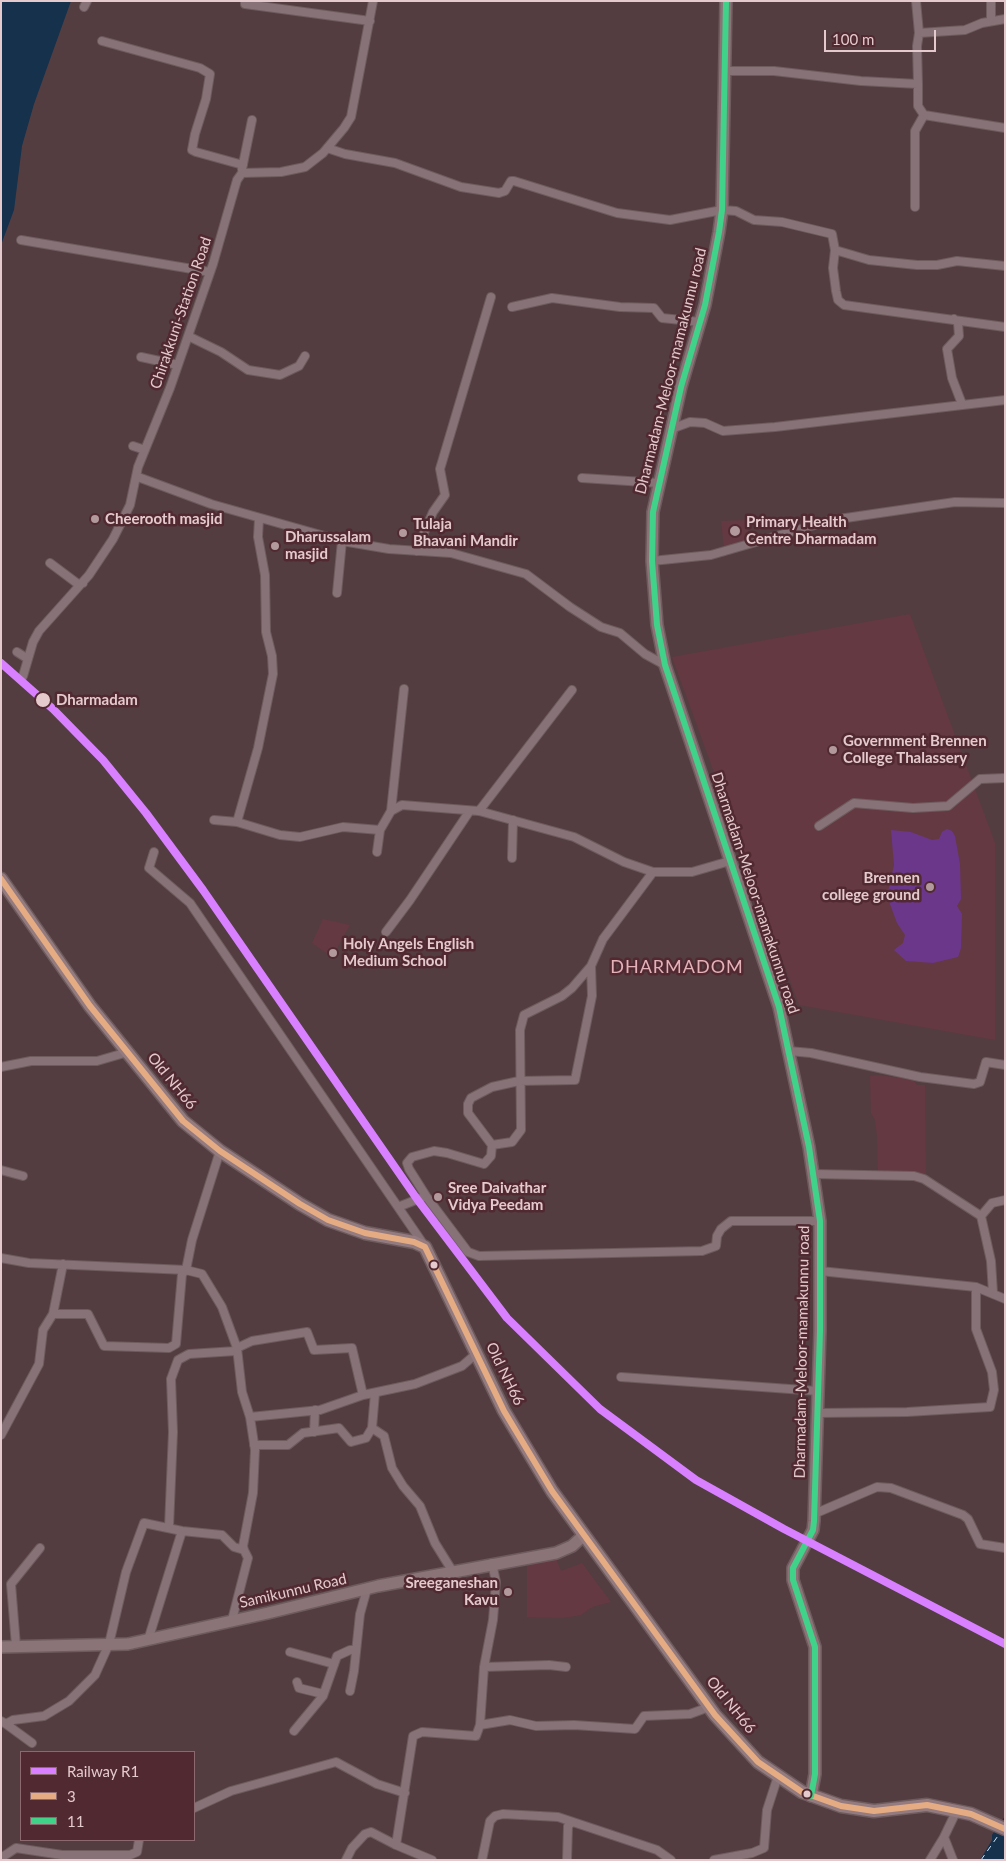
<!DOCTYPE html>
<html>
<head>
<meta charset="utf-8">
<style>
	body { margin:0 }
	#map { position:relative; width:1006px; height:1861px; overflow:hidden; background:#533d41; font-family:Lato,sans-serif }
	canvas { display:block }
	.frame { position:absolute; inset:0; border:2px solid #e4cacd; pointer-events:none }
	.legend { position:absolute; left:20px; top:1751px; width:175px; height:90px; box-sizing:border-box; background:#512931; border:1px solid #8c696f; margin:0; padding:6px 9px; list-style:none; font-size:15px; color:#e4cacd }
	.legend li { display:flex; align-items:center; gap:10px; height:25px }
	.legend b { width:25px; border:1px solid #8c696f }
	.scale { position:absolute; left:824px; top:30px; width:112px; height:22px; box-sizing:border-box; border:2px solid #e4cacd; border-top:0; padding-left:6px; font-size:15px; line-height:18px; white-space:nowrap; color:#e4cacd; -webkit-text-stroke:4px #512931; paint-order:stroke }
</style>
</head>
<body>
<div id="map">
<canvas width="1006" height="1861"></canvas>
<div class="frame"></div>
<ul class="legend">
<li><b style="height:6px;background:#d880ff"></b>Railway R1</li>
<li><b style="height:6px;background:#e5ac83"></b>3</li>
<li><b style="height:6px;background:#40d288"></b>11</li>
</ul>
<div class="scale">100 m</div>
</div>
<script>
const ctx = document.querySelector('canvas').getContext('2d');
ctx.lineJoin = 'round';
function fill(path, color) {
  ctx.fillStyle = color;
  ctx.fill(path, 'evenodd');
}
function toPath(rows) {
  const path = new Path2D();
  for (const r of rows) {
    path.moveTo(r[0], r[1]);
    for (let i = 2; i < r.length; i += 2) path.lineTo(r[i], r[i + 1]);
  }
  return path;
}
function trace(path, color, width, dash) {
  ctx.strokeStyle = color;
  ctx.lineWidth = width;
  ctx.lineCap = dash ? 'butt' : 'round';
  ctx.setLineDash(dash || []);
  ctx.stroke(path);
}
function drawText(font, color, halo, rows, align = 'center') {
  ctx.font = font + ' Lato,sans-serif';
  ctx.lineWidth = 5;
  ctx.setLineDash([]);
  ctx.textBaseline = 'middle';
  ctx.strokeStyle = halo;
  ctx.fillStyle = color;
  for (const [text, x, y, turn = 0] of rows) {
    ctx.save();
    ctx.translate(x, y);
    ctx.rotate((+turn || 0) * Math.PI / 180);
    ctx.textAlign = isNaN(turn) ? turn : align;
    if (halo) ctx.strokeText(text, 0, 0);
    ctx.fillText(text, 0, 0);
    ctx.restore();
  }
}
const built = toPath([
	[748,520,749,541,724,547,721,521],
	[910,614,995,843,995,1040,799,1005,672,657],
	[323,919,350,925,332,957,312,943],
	[877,1075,901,1078,914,1081,917,1085,925,1085,926,1174,878,1173,877,1136,875,1120,871,1113,870,1076],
	[556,1558,561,1571,582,1563,611,1602,592,1607,581,1615,563,1618,527,1617,527,1562]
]);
const green = toPath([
	[947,829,952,831,955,836,960,864,961,899,957,906,962,914,961,948,958,957,933,963,906,961,894,950,903,943,905,935,897,923,887,896,894,865,891,830,911,832,932,840,939,839,942,832]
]);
const water = toPath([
	[1,1,71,1,34,104,22,146,14,210,1,245],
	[1005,1816,1005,1860,980,1860,992,1840,992,1835]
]);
const ferry = toPath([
	[981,1860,1000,1833]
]);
const minor = toPath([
	[245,1,245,4,370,21],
	[916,1,919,33],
	[991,1,991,21],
	[84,7,87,1],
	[102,41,200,68,210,74,206,99,195,134,192,150,196,152,243,165],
	[725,71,774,71,861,81,918,84,917,46,919,33,965,30,982,23,1005,19],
	[918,84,918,106,924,115,1005,128],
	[327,148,345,154,395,163,461,187,499,193,505,191,511,181,514,181,617,213,670,220,722,210,736,211,754,220,782,222,832,234,835,250,869,260,917,265,937,265,957,261,1005,266],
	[242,169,252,120],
	[915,207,915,131,924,115],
	[21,240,210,272],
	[835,250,833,268,836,291,838,300,844,305,1005,327],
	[512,307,552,298,620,307,654,308,662,318,700,322],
	[954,319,958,323,959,336,947,349,952,378,962,404],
	[188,336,221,352,248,370,280,375,299,366,305,356],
	[141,357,178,365],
	[671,429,690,422,705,423,723,431,775,427,1005,400],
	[133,446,145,450],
	[138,477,211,504,342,541,389,549,451,553,526,574,570,607,601,627,620,633,645,654,665,665],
	[582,478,659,483],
	[416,551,433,512,445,495,440,469,491,297],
	[652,561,711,555,832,520,955,502,1005,503],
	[50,563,78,584,83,583],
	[337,593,342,541],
	[17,652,28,659],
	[23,676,33,642,39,631,89,575,113,539,130,505,138,467,170,388,213,264,237,180,242,173,281,172,305,167,323,153,344,128,351,117,373,1],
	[391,811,404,689],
	[479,811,572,690],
	[214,820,237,822,280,835,300,837,343,827,380,830,391,811,402,805,479,811,574,837,624,862,653,872,603,939,591,966,592,996,575,1080,519,1081,492,1087,471,1098,468,1104,468,1113,492,1145,491,1156,484,1164,447,1153,434,1151,412,1157,407,1163,409,1169,426,1196],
	[237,822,258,748,273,674,272,656,266,632,265,575,258,537,259,519],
	[819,826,854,803,913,808,948,806,980,779,1005,778],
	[154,852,149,868,190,903,398,1207],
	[377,852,380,830],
	[512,858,513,820],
	[653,872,692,872,730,861],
	[386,932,410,900,469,812],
	[789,1051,811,1053,920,1077,974,1084,980,1082,986,1062,1005,1065],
	[1,1067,31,1061,97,1061,128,1052],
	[492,1145,512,1142,521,1130,520,1030,524,1015,562,996,572,988,591,966],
	[220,1151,192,1240,186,1270,202,1274,222,1307,237,1348,242,1392,250,1417,255,1450,253,1493,243,1546,244,1550],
	[1,1170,23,1176],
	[813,1174,914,1176,924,1179,981,1216,991,1261,993,1293],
	[981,1216,992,1203,1005,1200],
	[424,1245,398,1207,426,1196,468,1252,479,1256,702,1251,716,1246,717,1236,721,1229,731,1221,820,1221],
	[1,1258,29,1263,186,1270],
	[63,1264,53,1314,88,1314,104,1346,169,1348,176,1344,182,1274,186,1270],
	[820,1271,976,1287,1005,1299],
	[237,1348,252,1341,307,1332,314,1350,352,1348,363,1395],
	[621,1377,818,1391],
	[818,1413,907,1412,990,1407,994,1390,992,1372,976,1329,976,1287],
	[250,1417,320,1410,363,1395,415,1384,462,1366,477,1353],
	[372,1428,375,1393],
	[314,1432,315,1410],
	[1,1435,39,1364,43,1330,53,1314],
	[254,1445,288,1445,303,1433,339,1428,351,1442,366,1438,372,1428,384,1436,392,1468,403,1486,420,1506,435,1543,453,1572],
	[814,1514,877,1487,891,1488,963,1515,968,1519,980,1544,1005,1548],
	[169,1527,173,1432,171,1379,178,1360,189,1354,236,1351],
	[149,1637,182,1531],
	[16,1646,11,1584,40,1548],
	[290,1652,334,1664],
	[484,1667,549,1665,566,1667],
	[297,1682,299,1688,323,1694],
	[350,1691,354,1671,360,1614,367,1589],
	[1,1721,6,1724,13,1720,44,1716,69,1701,95,1675,109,1644,126,1572,144,1523,182,1531,222,1535,234,1547,244,1550,248,1558,232,1620],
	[6,1724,32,1743],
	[480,1725,510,1720,536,1726,574,1725,635,1729,644,1716,690,1714,709,1707],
	[294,1731,323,1696,337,1656,350,1650,356,1650],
	[194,1808,231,1791,336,1762,377,1784,405,1793],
	[396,1845,413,1736,422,1732,476,1736,480,1725,484,1667,493,1620,496,1582,492,1563],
	[1,1858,16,1848,62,1855,130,1855,137,1852,139,1840],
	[346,1860,352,1848,365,1834,371,1832,396,1845,432,1860],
	[482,1860,490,1821,495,1816,503,1814,558,1817,657,1850,671,1860],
	[567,1860,568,1826,572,1822],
	[714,1860,752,1853,764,1848,767,1810,778,1776],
	[930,1860,944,1837],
	[953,1860,944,1837,956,1812]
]);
const secondary = toPath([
	[726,1,722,210,719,232,705,305,681,387,653,512,652,561,657,625,665,665,779,1007,809,1147,820,1221,820,1331,814,1521,813,1530,793,1568,793,1580,815,1647,815,1774,811,1796],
	[1,1647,128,1644,268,1613,378,1586,556,1553,572,1546,584,1535]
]);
const primary = toPath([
	[1,879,90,1006,183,1121,220,1151,300,1204,328,1220,365,1233,414,1242,425,1247,504,1411,552,1491,715,1715,758,1762,802,1792,841,1806,874,1811,927,1805,971,1814,1005,1829]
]);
const bus1 = toPath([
	[1,879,90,1006,183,1121,220,1151,300,1204,328,1220,365,1233,414,1242,425,1247,504,1411,552,1491,715,1715,758,1762,802,1792,841,1806,874,1811,927,1805,971,1814,1005,1829]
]);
const bus2 = toPath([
	[726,1,722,210,719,232,705,305,681,387,653,512,652,561,657,625,665,665,779,1007,809,1147,820,1221,820,1331,814,1521,813,1530,793,1568,793,1580,815,1647,815,1774,811,1796]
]);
const rail1 = toPath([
	[1,663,53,709,103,760,146,813,203,890,417,1199,507,1318,600,1409,696,1480,784,1529,1005,1644]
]);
const markers = [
	[95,519,5,"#b1999c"],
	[735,531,6,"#b1999c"],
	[403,533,5,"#b1999c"],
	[275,546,5,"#b1999c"],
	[43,700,8,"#e4cacd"],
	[833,750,5,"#b1999c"],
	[930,887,5,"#b1999c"],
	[333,953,5,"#b1999c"],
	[438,1197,5,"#b1999c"],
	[434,1265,4.5,"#e4cacd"],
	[508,1592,5,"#b1999c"],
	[807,1794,4.5,"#e4cacd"]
];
const streetNames = [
	["Chirakkuni-Station Road",181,313,-71],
	["Dharmadam-Meloor-mamakunnu road",671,371,-76],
	["Dharmadam-Meloor-mamakunnu road",755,893,72],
	["Old NH66",172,1081,51],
	["Dharmadam-Meloor-mamakunnu road",802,1352,-89],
	["Old NH66",505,1374,64],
	["Samikunnu Road",293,1591,-13],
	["Old NH66",731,1705,51]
];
const poiNames = [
	["Cheerooth masjid",105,519],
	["Primary Health",746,522],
	["Centre Dharmadam",746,539],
	["Tulaja",413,524],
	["Bhavani Mandir",413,541],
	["Dharussalam",285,537],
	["masjid",285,554],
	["Government Brennen",843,741],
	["College Thalassery",843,758],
	["Brennen",920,878,"right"],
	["college ground",920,895,"right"],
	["Holy Angels English",343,944],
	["Medium School",343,961],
	["Sree Daivathar",448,1188],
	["Vidya Peedam",448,1205],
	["Sreeganeshan",498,1583,"right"],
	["Kavu",498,1600,"right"]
];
const stopNames = [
	["Dharmadam",56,700]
];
const quarterNames = [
	["DHARMADOM",677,967]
];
fill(built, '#653941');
fill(green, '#6b378b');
fill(water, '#15314c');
trace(ferry, '#d1e7fd', 1, [6, 5]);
trace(minor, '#6e5b5e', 10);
trace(secondary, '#6e5b5e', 14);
trace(primary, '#6e5b5e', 15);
trace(minor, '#877377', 8);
trace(secondary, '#8b7478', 11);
trace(primary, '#947b80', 12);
trace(bus1, '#e5ac83', 6);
trace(bus2, '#40d288', 6);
trace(rail1, '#d880ff', 8);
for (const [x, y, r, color] of markers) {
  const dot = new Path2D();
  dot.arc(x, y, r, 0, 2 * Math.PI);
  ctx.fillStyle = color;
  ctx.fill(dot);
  trace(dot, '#512931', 2);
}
drawText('15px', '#e4cacd', '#512931', streetNames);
drawText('bold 15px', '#e4cacd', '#512931', poiNames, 'left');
drawText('bold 15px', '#e4cacd', '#512931', stopNames, 'left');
ctx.letterSpacing = '1px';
drawText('18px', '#e3b1b8', '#512931', quarterNames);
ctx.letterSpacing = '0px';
</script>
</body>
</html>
